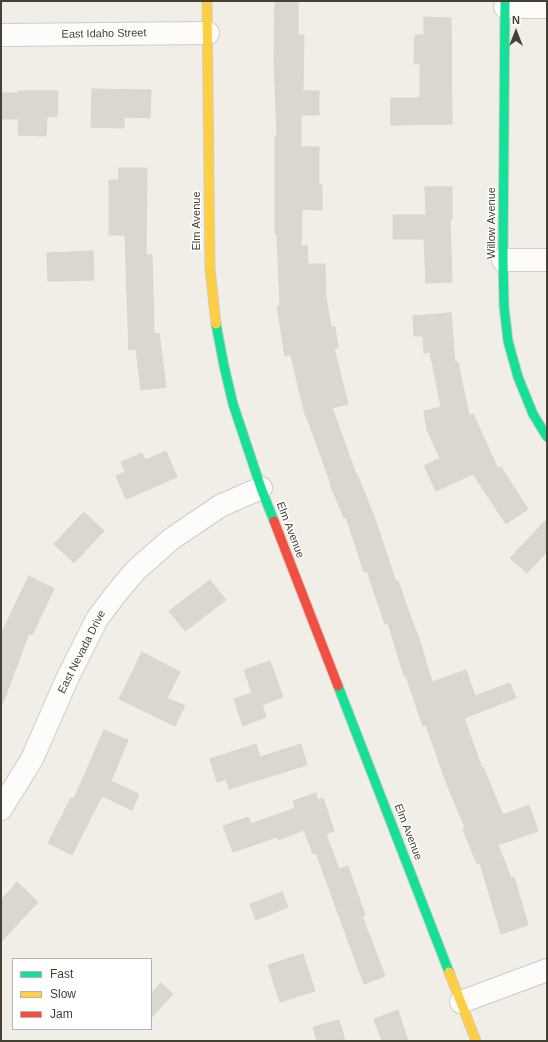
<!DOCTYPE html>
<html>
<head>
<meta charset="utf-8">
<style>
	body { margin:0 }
	#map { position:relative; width:548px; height:1042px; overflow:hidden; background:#f0eee6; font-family:Helvetica,sans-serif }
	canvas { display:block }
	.frame { position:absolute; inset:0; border:2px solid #454233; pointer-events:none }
	.legend { position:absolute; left:12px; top:958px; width:140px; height:72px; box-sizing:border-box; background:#fff; border:1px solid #b5b3ad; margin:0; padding:5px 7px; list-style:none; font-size:12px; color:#454233 }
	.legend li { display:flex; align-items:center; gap:8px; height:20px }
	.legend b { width:20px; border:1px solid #b5b3ad }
	.north { position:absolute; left:496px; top:12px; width:40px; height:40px; -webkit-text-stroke:3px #fff; paint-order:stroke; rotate:0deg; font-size:11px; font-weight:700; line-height:16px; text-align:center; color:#454233 }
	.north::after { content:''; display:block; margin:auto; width:14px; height:18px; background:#454233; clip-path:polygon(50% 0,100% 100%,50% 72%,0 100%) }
</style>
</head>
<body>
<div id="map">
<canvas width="548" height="1042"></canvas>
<div class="frame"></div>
<ul class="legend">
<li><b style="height:5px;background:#16e098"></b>Fast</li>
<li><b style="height:5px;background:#ffcf43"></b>Slow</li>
<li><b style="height:5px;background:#f24e42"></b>Jam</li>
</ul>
<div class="north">N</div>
</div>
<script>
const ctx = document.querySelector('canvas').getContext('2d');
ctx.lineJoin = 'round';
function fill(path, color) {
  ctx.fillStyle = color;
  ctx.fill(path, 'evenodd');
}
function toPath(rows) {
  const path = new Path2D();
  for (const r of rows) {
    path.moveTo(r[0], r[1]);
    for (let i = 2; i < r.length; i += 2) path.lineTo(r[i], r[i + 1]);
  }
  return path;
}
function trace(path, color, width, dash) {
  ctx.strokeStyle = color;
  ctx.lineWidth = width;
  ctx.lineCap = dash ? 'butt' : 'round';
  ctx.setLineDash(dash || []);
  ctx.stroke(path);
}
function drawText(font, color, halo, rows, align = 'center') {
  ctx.font = font + ' Helvetica,sans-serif';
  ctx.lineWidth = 3;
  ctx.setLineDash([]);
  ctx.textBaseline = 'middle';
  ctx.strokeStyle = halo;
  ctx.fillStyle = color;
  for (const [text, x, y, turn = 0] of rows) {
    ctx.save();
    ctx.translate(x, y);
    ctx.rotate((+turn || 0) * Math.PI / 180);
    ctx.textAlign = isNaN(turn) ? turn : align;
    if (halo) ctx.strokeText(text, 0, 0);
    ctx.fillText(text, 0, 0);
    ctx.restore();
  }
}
const building = toPath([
	[275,1,298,1,298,35,304,35,303,91,319,91,319,115,301,115,301,147,319,147,319,185,322,185,322,210,302,209,301,246,307,245,308,264,325,264,326,297,331,327,335,327,338,348,334,348,348,404,332,408,356,474,357,474,375,519,396,582,398,581,416,632,417,632,432,682,466,670,475,696,510,683,516,698,464,718,482,768,483,767,503,815,529,805,538,831,498,845,511,878,514,877,528,925,501,934,480,863,477,864,463,829,465,828,446,782,426,725,423,726,406,676,404,676,388,623,385,624,367,571,364,572,346,517,344,518,330,484,331,484,306,415,305,415,291,355,285,356,277,306,280,306,277,234,275,234,275,136,277,136,274,59,275,1],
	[424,17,451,18,452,124,391,125,391,98,420,98,420,64,414,64,415,35,424,35,424,17],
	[92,89,151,90,150,118,124,117,124,128,91,127,92,89],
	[19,91,58,91,57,117,47,116,46,136,18,135,19,119,1,119,1,93,19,93,19,91],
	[119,168,147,168,146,255,152,255,154,334,159,333,166,387,141,390,136,349,129,350,125,235,109,235,109,180,119,180,119,168],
	[425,187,452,187,452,219,450,219,452,282,426,283,424,239,393,239,393,215,426,215,425,187],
	[93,251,94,280,48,281,47,253,93,251],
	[451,313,455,362,458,362,469,416,473,414,498,469,501,467,528,509,506,524,473,474,436,491,424,466,440,458,427,430,424,411,441,407,430,352,424,353,423,336,414,336,413,316,451,313],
	[166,451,177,477,126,499,116,476,125,472,121,462,142,453,145,460,166,451],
	[84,512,104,531,74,563,54,544,84,512],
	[547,519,547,552,527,573,510,558,547,519],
	[29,576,54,589,32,635,29,633,3,703,1,703,1,634,29,576],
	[210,580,226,600,185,631,169,611,210,580],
	[142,652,180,672,167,698,185,706,175,726,119,699,142,652],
	[270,661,283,697,262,705,266,717,243,726,234,699,252,693,244,670,270,661],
	[104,730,128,740,111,781,139,794,132,810,102,796,72,855,48,843,71,798,74,799,104,730],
	[256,744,260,757,301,744,307,765,229,789,226,779,217,782,210,759,256,744],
	[316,793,318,800,323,798,334,831,326,834,339,869,348,866,365,915,362,916,385,976,364,984,316,853,313,854,304,830,278,840,277,837,233,852,223,826,248,817,251,824,295,808,293,801,316,793],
	[17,882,38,902,1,942,1,900,17,882],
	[282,892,288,907,256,920,250,904,282,892],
	[303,954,315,991,280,1002,268,965,303,954],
	[161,983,173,994,151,1018,151,994,161,983],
	[398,1010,408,1041,382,1041,374,1019,398,1010],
	[339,1020,345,1041,317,1041,313,1027,339,1020]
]);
const street = toPath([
	[505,7,547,7],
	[1,35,208,33],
	[503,260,547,260],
	[1,809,32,759,67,679,97,619,115,595,135,571,170,540,220,506,261,488],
	[461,1002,547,970]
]);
const fast = toPath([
	[505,1,503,260,504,306,508,341,518,377,533,414,547,437],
	[216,324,224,366,233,404,261,488,274,521],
	[338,686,449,972]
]);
const slow = toPath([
	[207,1,210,269,216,324],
	[449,972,476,1041]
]);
const jam = toPath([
	[274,521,338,686]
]);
const streetNames = [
	["East Idaho Street",104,34,-1],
	["Elm Avenue",197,221,-90],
	["Willow Avenue",492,223,-90],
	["Elm Avenue",290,530,69],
	["East Nevada Drive",82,652,-63],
	["Elm Avenue",408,832,69]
];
fill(building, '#d9d7cf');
trace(building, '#d8d5cc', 1);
trace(street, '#ceccc4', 24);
trace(fast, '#cfcebd', 11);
trace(slow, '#cfcebd', 11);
trace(jam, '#cfcebd', 11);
trace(street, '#fdfcfb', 22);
trace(fast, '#16e098', 9);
trace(slow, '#ffcf43', 9);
trace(jam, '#f24e42', 9);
drawText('11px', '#454233', '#fff', streetNames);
</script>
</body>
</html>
